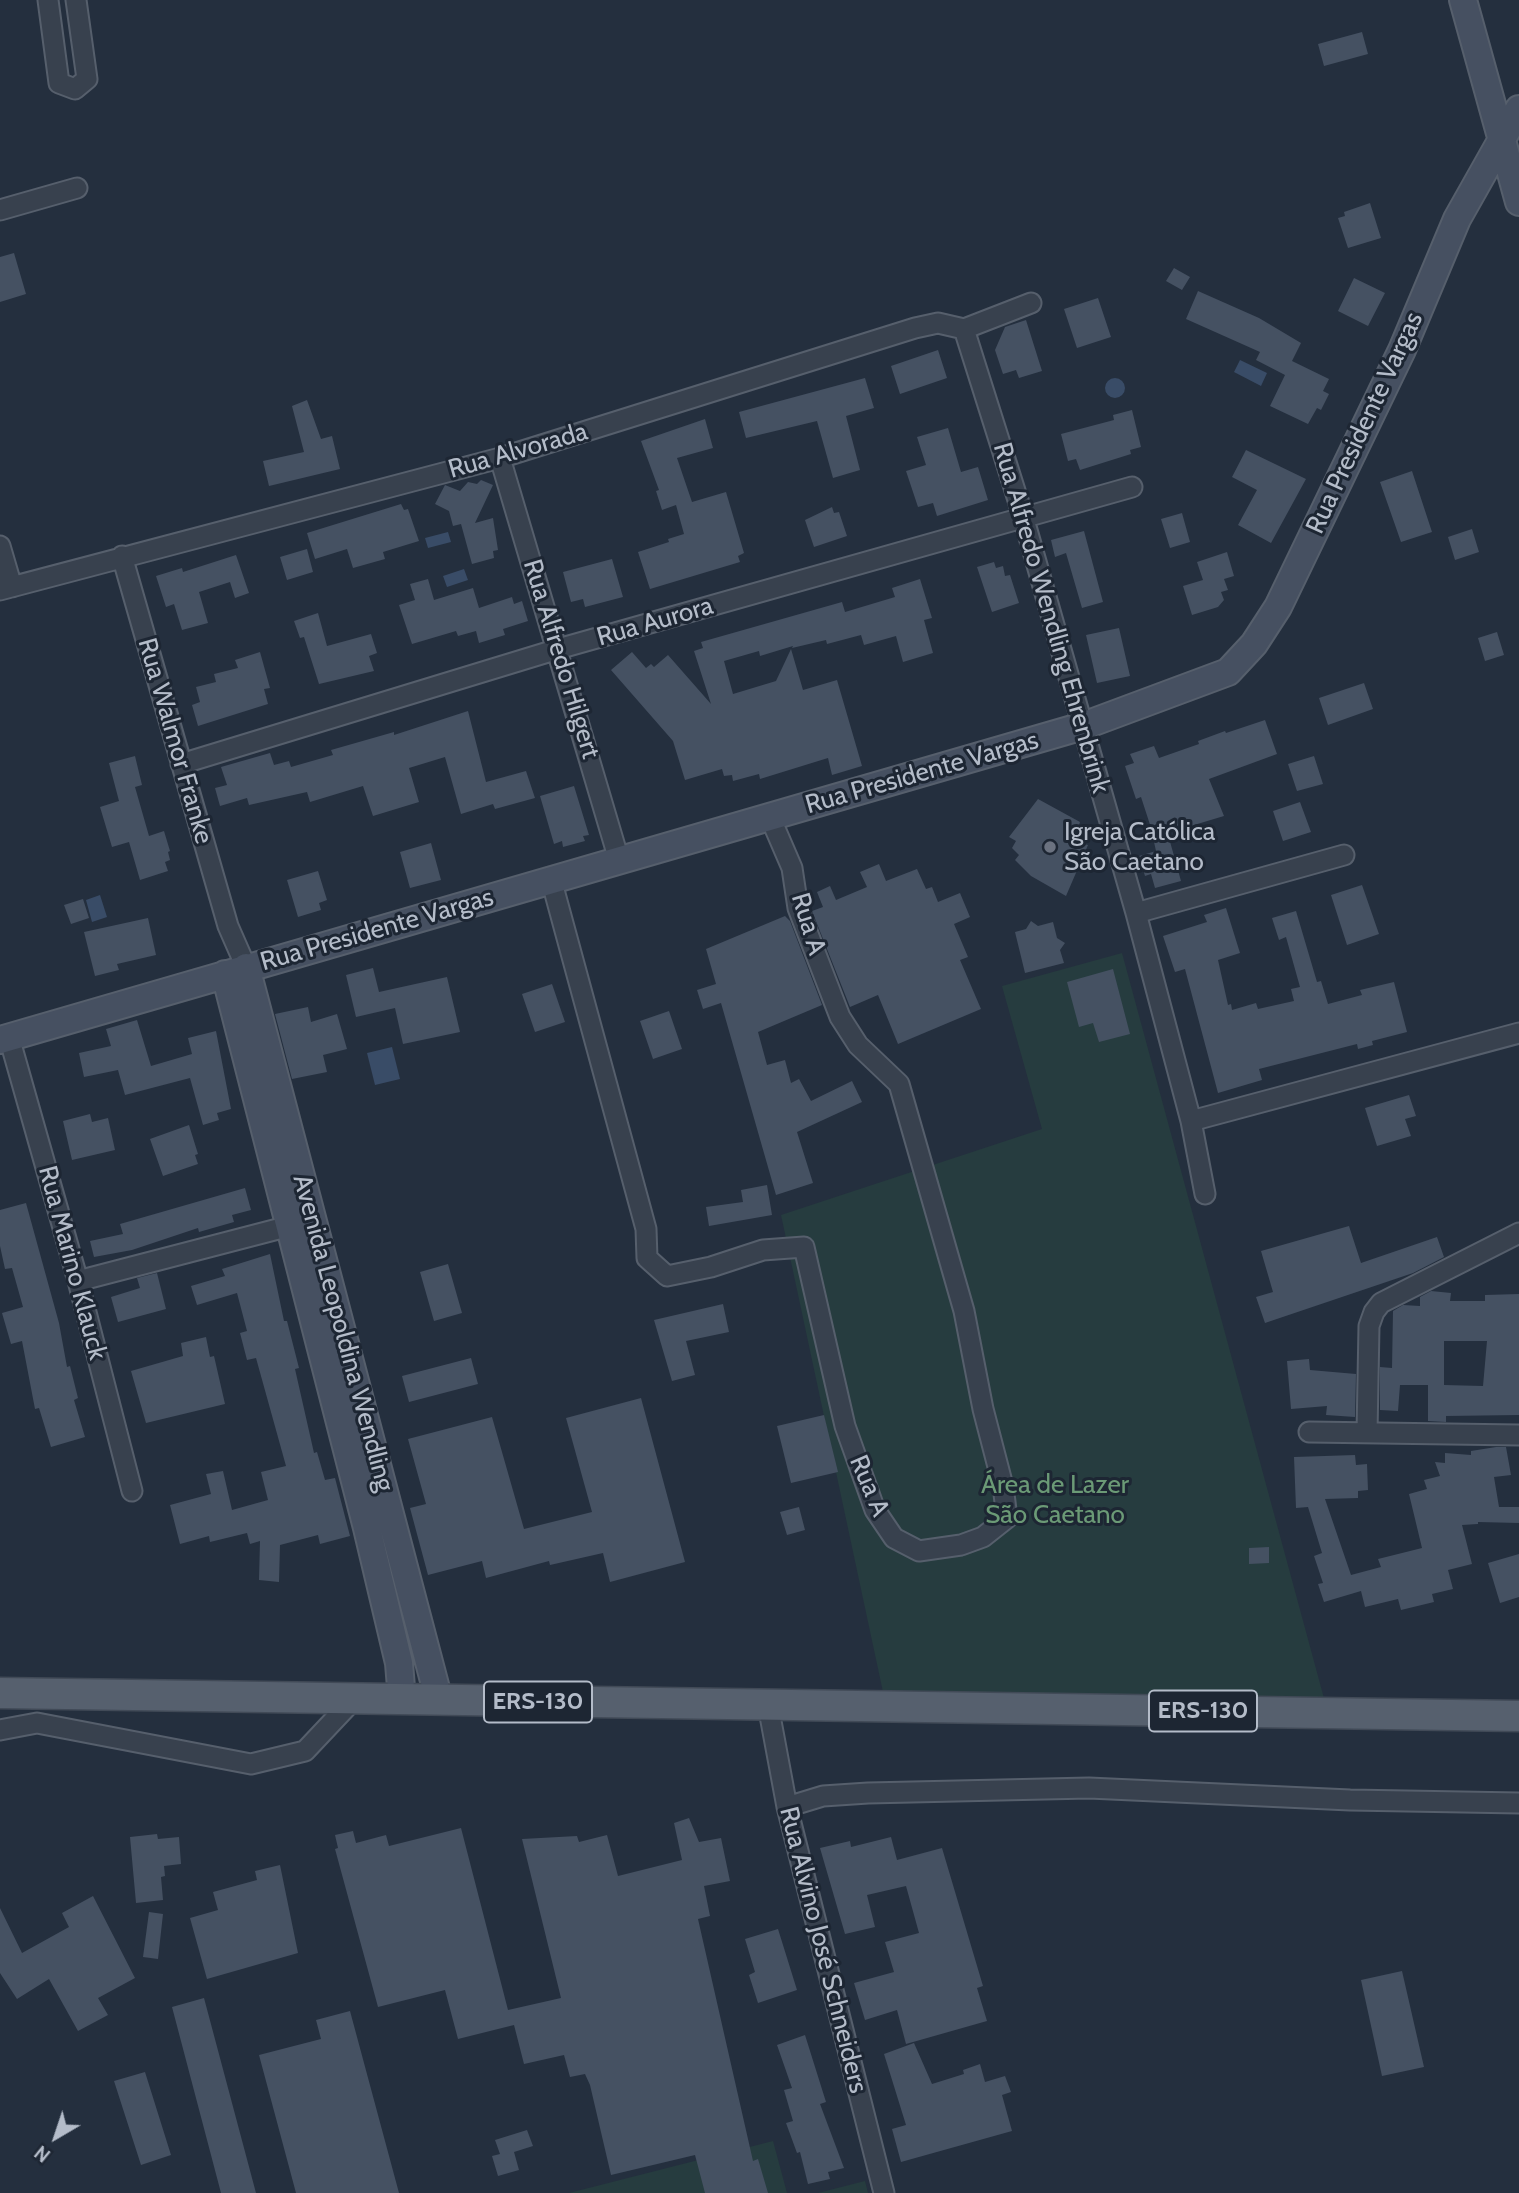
<!DOCTYPE html>
<html>
<head>
<meta charset="utf-8">
<style>
	body { margin:0 }
	#map { position:relative; width:1519px; height:2193px; overflow:hidden; background:#242f3e; font-family:Cabin,sans-serif }
	canvas { display:block }
	.north { position:absolute; left:21px; top:2102px; width:70px; height:70px; -webkit-text-stroke:5px #1d2633; paint-order:stroke; rotate:219deg; font-size:19px; font-weight:700; line-height:28px; text-align:center; color:#b4bcc9 }
	.north::after { content:''; display:block; margin:auto; width:24px; height:32px; background:#b4bcc9; clip-path:polygon(50% 0,100% 100%,50% 72%,0 100%) }
</style>
</head>
<body>
<div id="map">
<canvas width="1519" height="2193"></canvas>
<div class="north">N</div>
</div>
<script>
const ctx = document.querySelector('canvas').getContext('2d');
ctx.lineJoin = 'round';
function fill(path, color) {
  ctx.fillStyle = color;
  ctx.fill(path, 'evenodd');
}
function toPath(rows) {
  const path = new Path2D();
  for (const r of rows) {
    if (r.length === 3) {
      path.moveTo(r[0] + r[2], r[1]);
      path.arc(r[0], r[1], r[2], 0, 2 * Math.PI);
      continue;
    }
    path.moveTo(r[0], r[1]);
    for (let i = 2; i < r.length; i += 2) path.lineTo(r[i], r[i + 1]);
  }
  return path;
}
function trace(path, color, width, dash) {
  ctx.strokeStyle = color;
  ctx.lineWidth = width;
  ctx.lineCap = dash ? 'butt' : 'round';
  ctx.setLineDash(dash || []);
  ctx.stroke(path);
}
function drawText(font, color, halo, rows, align = 'center') {
  ctx.font = font + ' Cabin,sans-serif';
  ctx.lineWidth = 6;
  ctx.setLineDash([]);
  ctx.textBaseline = 'middle';
  ctx.strokeStyle = halo;
  ctx.fillStyle = color;
  for (const [text, x, y, turn = 0] of rows) {
    ctx.save();
    ctx.translate(x, y);
    ctx.rotate((+turn || 0) * Math.PI / 180);
    ctx.textAlign = isNaN(turn) ? turn : align;
    if (halo) ctx.strokeText(text, 0, 0);
    ctx.fillText(text, 0, 0);
    ctx.restore();
  }
}
const green = toPath([
	[1122,953,1328,1713,886,1706,781,1215,1042,1129,1002,986],
	[773,2141,787,2193,569,2193],
	[865,2181,868,2193,818,2193]
]);
const water = toPath([
	[1240,360,1267,373,1261,386,1234,372],
	[1115,388,10],
	[448,532,451,542,428,548,425,538],
	[464,569,468,580,447,587,443,576],
	[100,895,107,917,92,922,86,900],
	[392,1047,400,1079,375,1085,367,1053]
]);
const building = toPath([
	[1362,32,1368,54,1324,66,1318,44],
	[1370,203,1381,238,1348,248,1338,218,1345,216,1344,212],
	[14,253,26,294,0,302,0,257],
	[1174,268,1190,277,1182,290,1166,281],
	[1354,278,1385,293,1368,326,1338,311],
	[1198,291,1259,318,1301,343,1292,361,1329,379,1323,391,1329,394,1321,410,1317,408,1308,424,1270,406,1285,375,1256,360,1260,352,1186,319],
	[1098,298,1111,337,1077,348,1064,309],
	[1026,320,1042,371,1019,378,1016,370,1003,374,995,350,1005,327],
	[938,350,947,378,900,394,891,366],
	[865,378,874,408,846,416,860,470,833,478,817,421,746,438,739,412],
	[307,400,321,439,332,436,340,469,269,486,263,461,304,452,292,406],
	[1132,410,1141,447,1130,450,1131,454,1080,470,1076,459,1068,461,1061,434,1114,420,1113,415],
	[705,419,713,448,677,458,692,502,726,492,744,553,738,556,740,562,650,589,638,552,669,542,668,539,684,534,676,505,662,510,656,491,659,490,641,441],
	[948,428,961,472,978,467,988,500,937,516,933,503,918,507,906,471,926,465,917,437],
	[1246,450,1306,479,1271,543,1238,525,1257,490,1232,477],
	[1412,471,1432,532,1401,542,1380,482],
	[481,480,493,485,475,523,493,518,498,550,493,551,494,558,472,564,461,524,453,526,449,511,435,504,445,485,460,491,468,482,477,484],
	[401,504,404,510,408,509,419,541,383,552,385,559,353,568,347,549,315,559,307,533],
	[832,507,834,513,839,512,847,536,814,547,805,520],
	[1182,513,1190,542,1170,548,1161,519],
	[1472,529,1479,552,1455,560,1448,537],
	[1084,531,1103,602,1082,608,1066,553,1055,557,1051,540],
	[307,549,313,572,287,580,280,557],
	[1227,552,1234,576,1224,579,1228,590,1221,592,1224,600,1218,607,1192,615,1183,586,1203,580,1197,562],
	[236,555,249,593,235,598,230,582,199,592,208,623,182,630,174,604,166,607,156,576,182,568,183,572],
	[612,559,623,597,585,607,583,599,571,602,563,572],
	[994,562,996,568,1003,566,1005,576,1010,575,1019,603,992,612,977,567],
	[428,579,434,600,473,588,479,608,512,597,514,604,522,601,528,621,503,629,505,635,479,643,476,631,458,636,456,631,412,644,399,605,415,600,410,584],
	[920,579,932,618,924,620,933,653,903,662,896,636,864,645,861,635,827,644,826,640,792,648,793,646,760,656,759,651,724,661,733,694,776,681,791,649,803,690,837,680,862,766,832,775,828,758,760,779,759,774,733,781,732,775,724,776,722,769,685,780,673,741,611,670,632,652,646,668,651,664,654,667,668,655,711,704,694,651,703,648,701,642,842,602,845,612,895,597,892,588],
	[318,613,327,646,371,634,377,653,369,656,374,671,319,684,304,637,300,638,294,621],
	[1119,628,1130,676,1097,683,1086,635],
	[1497,632,1504,655,1485,661,1478,638],
	[260,652,270,688,264,689,268,704,198,726,192,705,200,702,196,687,216,682,214,674,238,668,235,660],
	[1364,683,1373,709,1328,725,1319,698],
	[468,711,486,782,526,771,535,798,495,809,493,804,461,814,445,757,409,768,419,802,373,816,363,786,310,802,307,792,249,805,247,798,220,806,215,788,227,785,221,767,270,753,274,765,289,761,291,767,333,755,331,750,394,732,394,735],
	[1265,720,1277,754,1209,779,1224,816,1154,837,1141,797,1136,799,1125,766,1134,763,1130,754,1154,746,1159,758,1199,744,1198,741,1225,731,1226,733],
	[135,756,142,785,135,787,149,836,164,831,170,851,168,852,170,860,165,862,168,871,140,880,129,842,112,847,100,807,119,801,109,763],
	[1314,756,1323,784,1297,791,1288,764],
	[574,786,589,835,583,836,585,841,563,847,562,841,554,844,540,796],
	[1038,799,1080,822,1077,832,1083,835,1080,843,1088,845,1066,896,1031,876,1015,860,1019,855,1012,848,1016,841,1009,837],
	[1300,802,1311,832,1283,841,1273,811],
	[1169,838,1181,881,1155,888,1151,874,1145,876,1139,856,1156,851,1154,842],
	[431,843,441,880,410,888,400,852],
	[879,864,886,881,917,869,926,889,932,887,938,902,960,893,970,917,954,924,968,957,960,960,981,1009,898,1044,878,995,850,1007,812,911,823,907,817,892,830,886,836,900,867,887,860,872],
	[318,871,327,900,319,903,321,910,298,917,287,880],
	[1362,885,1379,934,1347,945,1331,895],
	[83,899,89,918,71,924,64,905],
	[1226,908,1240,953,1218,960,1228,1005,1231,1004,1232,1010,1256,1003,1258,1009,1294,1001,1291,989,1300,987,1286,937,1279,940,1272,918,1296,911,1317,982,1321,981,1328,1004,1362,995,1360,990,1394,982,1407,1032,1372,1041,1373,1045,1358,1049,1357,1044,1259,1069,1262,1080,1218,1093,1185,969,1175,972,1163,936,1207,922,1204,915],
	[785,916,790,921,822,1005,758,1032,767,1065,785,1060,791,1083,799,1079,811,1101,852,1081,862,1102,797,1132,813,1183,776,1195,721,1003,703,1009,697,990,716,984,706,949],
	[148,918,156,955,117,964,119,970,95,976,84,932],
	[1031,921,1038,926,1053,922,1057,938,1065,943,1060,950,1064,963,1025,973,1015,932,1026,929],
	[373,968,379,992,447,977,460,1032,403,1044,395,1008,356,1017,346,975],
	[1113,969,1130,1034,1099,1042,1093,1023,1079,1027,1067,982],
	[552,984,565,1022,535,1032,522,994],
	[308,1007,311,1022,337,1014,347,1049,323,1055,327,1072,292,1079,275,1014],
	[669,1011,682,1049,653,1059,640,1021],
	[137,1020,151,1066,192,1054,188,1038,216,1031,231,1109,217,1113,219,1120,203,1125,190,1078,125,1095,118,1070,84,1077,79,1053,111,1046,106,1029],
	[1409,1095,1416,1116,1405,1119,1411,1136,1377,1146,1365,1108],
	[90,1114,92,1122,108,1118,115,1150,72,1160,63,1121],
	[189,1125,198,1154,195,1155,198,1164,163,1176,150,1139],
	[767,1185,772,1215,709,1226,706,1207,743,1202,741,1190],
	[245,1188,251,1210,232,1215,234,1222,199,1232,198,1228,132,1250,94,1257,90,1241,123,1234,120,1224],
	[26,1203,59,1323,67,1367,70,1366,78,1398,74,1400,85,1437,51,1447,39,1408,35,1409,22,1341,11,1344,2,1313,23,1307,12,1268,5,1269,0,1246,0,1210],
	[1349,1226,1361,1263,1437,1237,1444,1257,1413,1273,1265,1323,1256,1297,1273,1292,1261,1251],
	[270,1254,284,1321,287,1321,299,1368,295,1369,314,1453,317,1452,325,1480,335,1478,350,1536,320,1544,318,1535,280,1545,279,1582,259,1580,260,1541,250,1544,247,1533,210,1542,209,1536,180,1544,170,1505,211,1494,206,1474,223,1471,232,1510,268,1500,261,1472,286,1466,256,1358,247,1360,240,1333,247,1331,237,1293,197,1305,191,1286,225,1276,222,1269],
	[448,1264,462,1313,434,1321,420,1272],
	[157,1273,166,1309,118,1322,111,1297,140,1288,137,1278],
	[1431,1291,1451,1293,1450,1301,1485,1301,1485,1295,1519,1294,1519,1415,1446,1416,1446,1422,1428,1421,1428,1385,1400,1385,1398,1411,1380,1410,1380,1367,1392,1368,1393,1311,1403,1305,1420,1306,1420,1297],
	[1444,1341,1487,1341,1483,1386,1444,1385],
	[723,1304,729,1332,686,1341,695,1375,672,1381,654,1320],
	[206,1337,210,1357,214,1356,225,1404,146,1423,131,1371,183,1356,181,1343],
	[471,1358,478,1384,409,1402,402,1376],
	[1309,1359,1310,1370,1356,1374,1355,1417,1326,1415,1327,1406,1291,1409,1287,1361],
	[641,1398,685,1562,610,1582,603,1553,550,1565,549,1561,486,1578,482,1561,428,1575,410,1508,426,1504,408,1439,492,1417,524,1529,592,1512,566,1418],
	[824,1415,838,1472,791,1483,777,1426],
	[1496,1447,1506,1447,1511,1475,1494,1477,1499,1507,1519,1507,1519,1523,1478,1522,1478,1524,1462,1525,1472,1564,1448,1570,1453,1589,1432,1594,1434,1602,1401,1610,1398,1599,1365,1607,1361,1591,1324,1602,1318,1584,1323,1583,1314,1556,1322,1553,1308,1507,1296,1508,1294,1457,1355,1455,1356,1465,1367,1464,1368,1490,1358,1491,1358,1498,1325,1499,1351,1575,1381,1567,1378,1559,1422,1548,1409,1494,1427,1489,1424,1480,1440,1476,1435,1462,1445,1463,1445,1453,1471,1455,1471,1451],
	[799,1507,805,1530,787,1535,780,1512],
	[1269,1547,1269,1563,1249,1564,1249,1548],
	[1519,1554,1519,1597,1500,1603,1488,1563],
	[689,1818,699,1842,721,1838,730,1881,704,1886,710,1916,698,1919,753,2161,758,2159,768,2193,705,2193,695,2155,611,2175,590,2085,585,2074,570,2077,564,2055,524,2064,514,2025,458,2039,445,1990,378,2007,335,1849,338,1848,335,1835,353,1831,356,1843,386,1835,389,1846,461,1828,508,2010,561,1998,522,1839,577,1836,579,1842,607,1835,618,1876,682,1860,674,1823],
	[157,1834,158,1839,179,1837,181,1864,164,1866,165,1876,161,1877,163,1900,136,1903,130,1837],
	[891,1837,897,1860,942,1848,983,1986,977,1988,987,2021,906,2044,897,2010,865,2020,854,1983,894,1972,885,1942,919,1933,906,1886,867,1895,875,1927,845,1934,820,1848,850,1841,851,1847],
	[280,1865,298,1953,207,1979,190,1918,218,1910,213,1892,257,1880,255,1871],
	[93,1896,135,1978,98,1998,108,2015,78,2031,49,1979,17,1999,0,1973,0,1908,22,1953,69,1927,62,1913],
	[149,1912,163,1914,158,1959,143,1957],
	[778,1929,797,1990,758,2003,749,1975,755,1972,745,1939],
	[1402,1971,1424,2067,1382,2076,1361,1980],
	[204,1998,256,2193,221,2193,172,2007],
	[350,2011,399,2193,296,2193,259,2055,321,2039,316,2020],
	[805,2035,826,2102,820,2104,844,2168,828,2172,830,2179,808,2184,800,2152,797,2153,786,2123,793,2121,784,2090,792,2088,777,2045],
	[914,2043,932,2084,964,2074,963,2070,980,2064,985,2082,1005,2076,1011,2092,1002,2095,1012,2131,901,2162,892,2129,906,2125,884,2054],
	[145,2072,171,2155,141,2165,114,2081],
	[527,2130,533,2146,514,2152,519,2170,498,2176,492,2156,500,2154,495,2140]
]);
const street = toPath([
	[48,0,59,83,75,89,87,79,76,0],
	[0,210,77,188],
	[964,329,1023,516,1136,913,1191,1121,1205,1194],
	[500,458,619,860],
	[0,546,12,587],
	[122,556,228,926,246,967],
	[0,590,500,458,915,328,938,323,964,329,1031,303],
	[181,764,558,649,1132,487],
	[551,879,646,1229,647,1258,667,1276,711,1267,763,1250,804,1247,845,1426,875,1510,894,1538,919,1551,961,1545,983,1537,1007,1518,1003,1486,983,1409,964,1311,899,1084,858,1045,840,1017,798,908,792,868,770,817],
	[1136,913,1344,855],
	[9,1037,78,1281,132,1491],
	[1191,1121,1519,1033],
	[78,1281,301,1223],
	[1309,1432,1519,1435],
	[1367,1433,1369,1326,1374,1312,1381,1303,1519,1233],
	[768,1705,787,1807,884,2193],
	[0,1730,37,1723,251,1764,305,1751,354,1699],
	[787,1807,823,1796,868,1793,1089,1788,1350,1800,1519,1803]
]);
const secondary = toPath([
	[1463,0,1519,202],
	[246,967,439,1700],
	[225,974,367,1528,399,1663,402,1700],
	[0,1040,1083,726,1228,672,1254,644,1278,607,1402,350,1457,219,1519,109]
]);
const primary = toPath([
	[0,1693,1519,1716]
]);
const markers = [
	[1050,847,7,"#6b7280"]
];
const shields = [
	[538,1702,108],
	[1203,1711,108]
];
const shieldNames = [
	["ERS-130",538,1702],
	["ERS-130",1203,1711]
];
const streetNames = [
	["Rua Presidente Vargas",1365,423,-65],
	["Rua Alvorada",518,451,-16],
	["Rua Alfredo Wendling Ehrenbrink",1051,618,74],
	["Rua Aurora",655,622,-16],
	["Rua Alfredo Hilgert",561,659,73],
	["Rua Walmor Franke",175,741,74],
	["Rua Presidente Vargas",922,773,-16],
	["Rua A",808,924,73],
	["Rua Presidente Vargas",377,930,-16],
	["Rua Marino Klauck",72,1263,75],
	["Avenida Leopoldina Wendling",343,1333,75],
	["Rua A",869,1486,67],
	["Rua Alvino José Schneiders",823,1950,76]
];
const poiNames = [
	["Igreja Católica",1064,832],
	["São Caetano",1064,862]
];
const parkNames = [
	["Área de Lazer",1055,1485],
	["São Caetano",1055,1515]
];
fill(green, '#263c3f');
fill(water, '#394c67');
fill(building, '#455162');
trace(street, '#565f6c', 23);
trace(secondary, '#565f6c', 30);
trace(primary, '#414a57', 33);
trace(street, '#38414e', 19);
trace(secondary, '#465061', 26);
trace(primary, '#56606e', 30);
for (const [x, y, r, color] of markers) {
  const dot = new Path2D();
  dot.arc(x, y, r, 0, 2 * Math.PI);
  ctx.fillStyle = color;
  ctx.fill(dot);
  trace(dot, '#1d2633', 2.5);
}
for (const [x, y, w] of shields) {
  const box = new Path2D();
  box.roundRect(x - w / 2, y - 20.5, w, 41, 5);
  ctx.fillStyle = '#1d2633';
  ctx.fill(box);
  trace(box, '#b4bcc9', 2);
}
drawText('bold 24px', '#b4bcc9', null, shieldNames);
drawText('26px', '#b4bcc9', '#1d2633', streetNames);
drawText('26px', '#b4bcc9', '#1d2633', poiNames, 'left');
drawText('26px', '#6b9a76', '#1d2633', parkNames);
</script>
</body>
</html>
